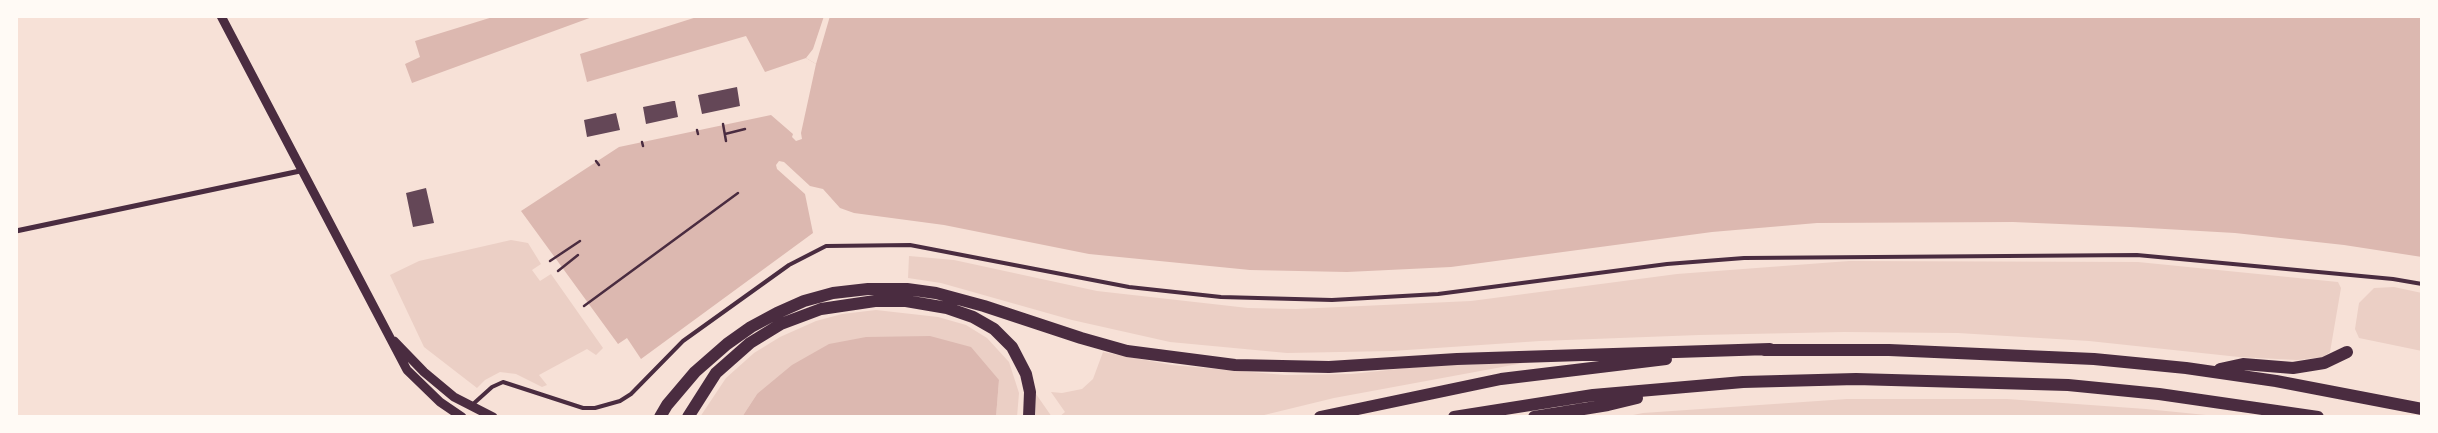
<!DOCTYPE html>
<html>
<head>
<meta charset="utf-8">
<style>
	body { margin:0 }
	#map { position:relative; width:2438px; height:433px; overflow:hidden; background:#f7e1d7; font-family:Commissioner,sans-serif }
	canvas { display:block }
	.frame { position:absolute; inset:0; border:18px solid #fffaf5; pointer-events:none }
</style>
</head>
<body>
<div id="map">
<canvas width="2438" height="433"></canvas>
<div class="frame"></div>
</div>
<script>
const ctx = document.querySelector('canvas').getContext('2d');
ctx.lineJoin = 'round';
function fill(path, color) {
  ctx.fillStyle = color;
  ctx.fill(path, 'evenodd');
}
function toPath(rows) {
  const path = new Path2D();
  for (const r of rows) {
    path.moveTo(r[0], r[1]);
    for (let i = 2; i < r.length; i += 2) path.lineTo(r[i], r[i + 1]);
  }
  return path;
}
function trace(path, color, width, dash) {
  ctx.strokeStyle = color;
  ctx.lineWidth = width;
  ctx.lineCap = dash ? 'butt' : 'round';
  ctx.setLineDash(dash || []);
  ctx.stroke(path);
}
const green = toPath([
	[511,240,528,243,541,264,532,270,540,281,551,274,603,348,596,355,587,349,539,375,547,385,542,387,516,374,500,372,485,380,477,388,424,347,390,275,419,261],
	[909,256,954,260,1097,291,1248,308,1296,309,1471,301,1677,274,1849,261,2138,262,2338,282,2341,288,2330,352,2324,357,2297,360,2239,357,2089,341,1958,333,1844,332,1699,335,1540,341,1392,351,1287,353,1170,342,1072,320,941,283,908,278],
	[2394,287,2422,293,2422,351,2359,338,2355,329,2359,303,2374,288],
	[876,310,938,317,966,325,987,338,1009,362,1019,393,1017,417,996,417,999,380,757,394,742,417,700,417,726,378,754,353,780,337,816,321,842,314],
	[1103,352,1172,365,1285,375,1351,374,1426,366,1529,362,1334,398,1256,417,1059,417,1065,412,1051,392,1062,393,1082,389,1093,379],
	[1036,394,1052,417,1036,417],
	[1847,399,2007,399,2146,409,2206,415,1623,417,1643,413]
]);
const water = toPath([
	[496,16,595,16,412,83,405,64,420,57,415,41],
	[700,16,2422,16,2422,257,2344,245,2235,233,2130,227,2013,222,1817,223,1712,232,1451,267,1347,272,1250,270,1089,254,944,225,854,213,840,208,823,189,810,186,784,162,779,161,776,165,777,169,805,194,813,233,641,359,627,338,618,344,521,211,619,147,771,115,793,134,792,137,796,141,802,139,801,133,816,64,806,58,765,72,746,36,587,82,580,54],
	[930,336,971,347,999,380,996,417,742,417,757,394,792,365,829,344,866,337]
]);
const pier = toPath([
	[824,16,830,16,816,64,806,58,813,49]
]);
const building = toPath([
	[737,87,740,106,702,114,698,95],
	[673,101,675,101,678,117,646,124,643,107],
	[616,113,620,130,587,137,584,120],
	[426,188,434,223,413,227,406,193]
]);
const path = toPath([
	[723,124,726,141],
	[697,130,698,134],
	[725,134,745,129],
	[642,142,643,146],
	[596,161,599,165],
	[550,261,580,241],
	[558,271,578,255],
	[584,306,738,193]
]);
const service = toPath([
	[472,405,492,387,503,382,583,408,595,408,620,401,631,394,683,341,789,265,826,246,910,245,1129,287,1221,297,1332,300,1438,294,1667,264,1744,258,2137,255,2393,279,2422,284]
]);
const minor = toPath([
	[16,231,300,171]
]);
const tertiary = toPath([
	[221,16,407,370,440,402,462,417],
	[394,341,424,372,454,397,493,417]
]);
const motorway = toPath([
	[1764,350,1889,350,2094,359,2186,368,2276,381,2422,409],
	[2220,369,2243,364,2293,368,2324,363,2347,352],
	[660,417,667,405,695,372,727,344,751,327,777,313,804,301,833,293,868,289,907,289,936,293,984,306,1081,338,1127,351,1235,365,1329,367,1457,359,1770,349],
	[688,417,716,373,750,343,781,324,821,309,875,301,906,301,947,308,973,317,994,329,1012,347,1026,374,1030,392,1029,417],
	[1320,417,1501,379,1666,359],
	[1454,417,1593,395,1743,382,1856,379,2068,385,2159,394,2318,417],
	[1534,417,1608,405,1637,398]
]);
fill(green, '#ebcfc5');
fill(water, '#dcb8b0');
fill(pier, '#f7e1d7');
fill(building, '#644757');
trace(path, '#4a2c40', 2.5);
trace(service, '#4a2c40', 4);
trace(minor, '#4a2c40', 5);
trace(tertiary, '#4a2c40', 9);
trace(motorway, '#4a2c40', 12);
</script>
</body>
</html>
